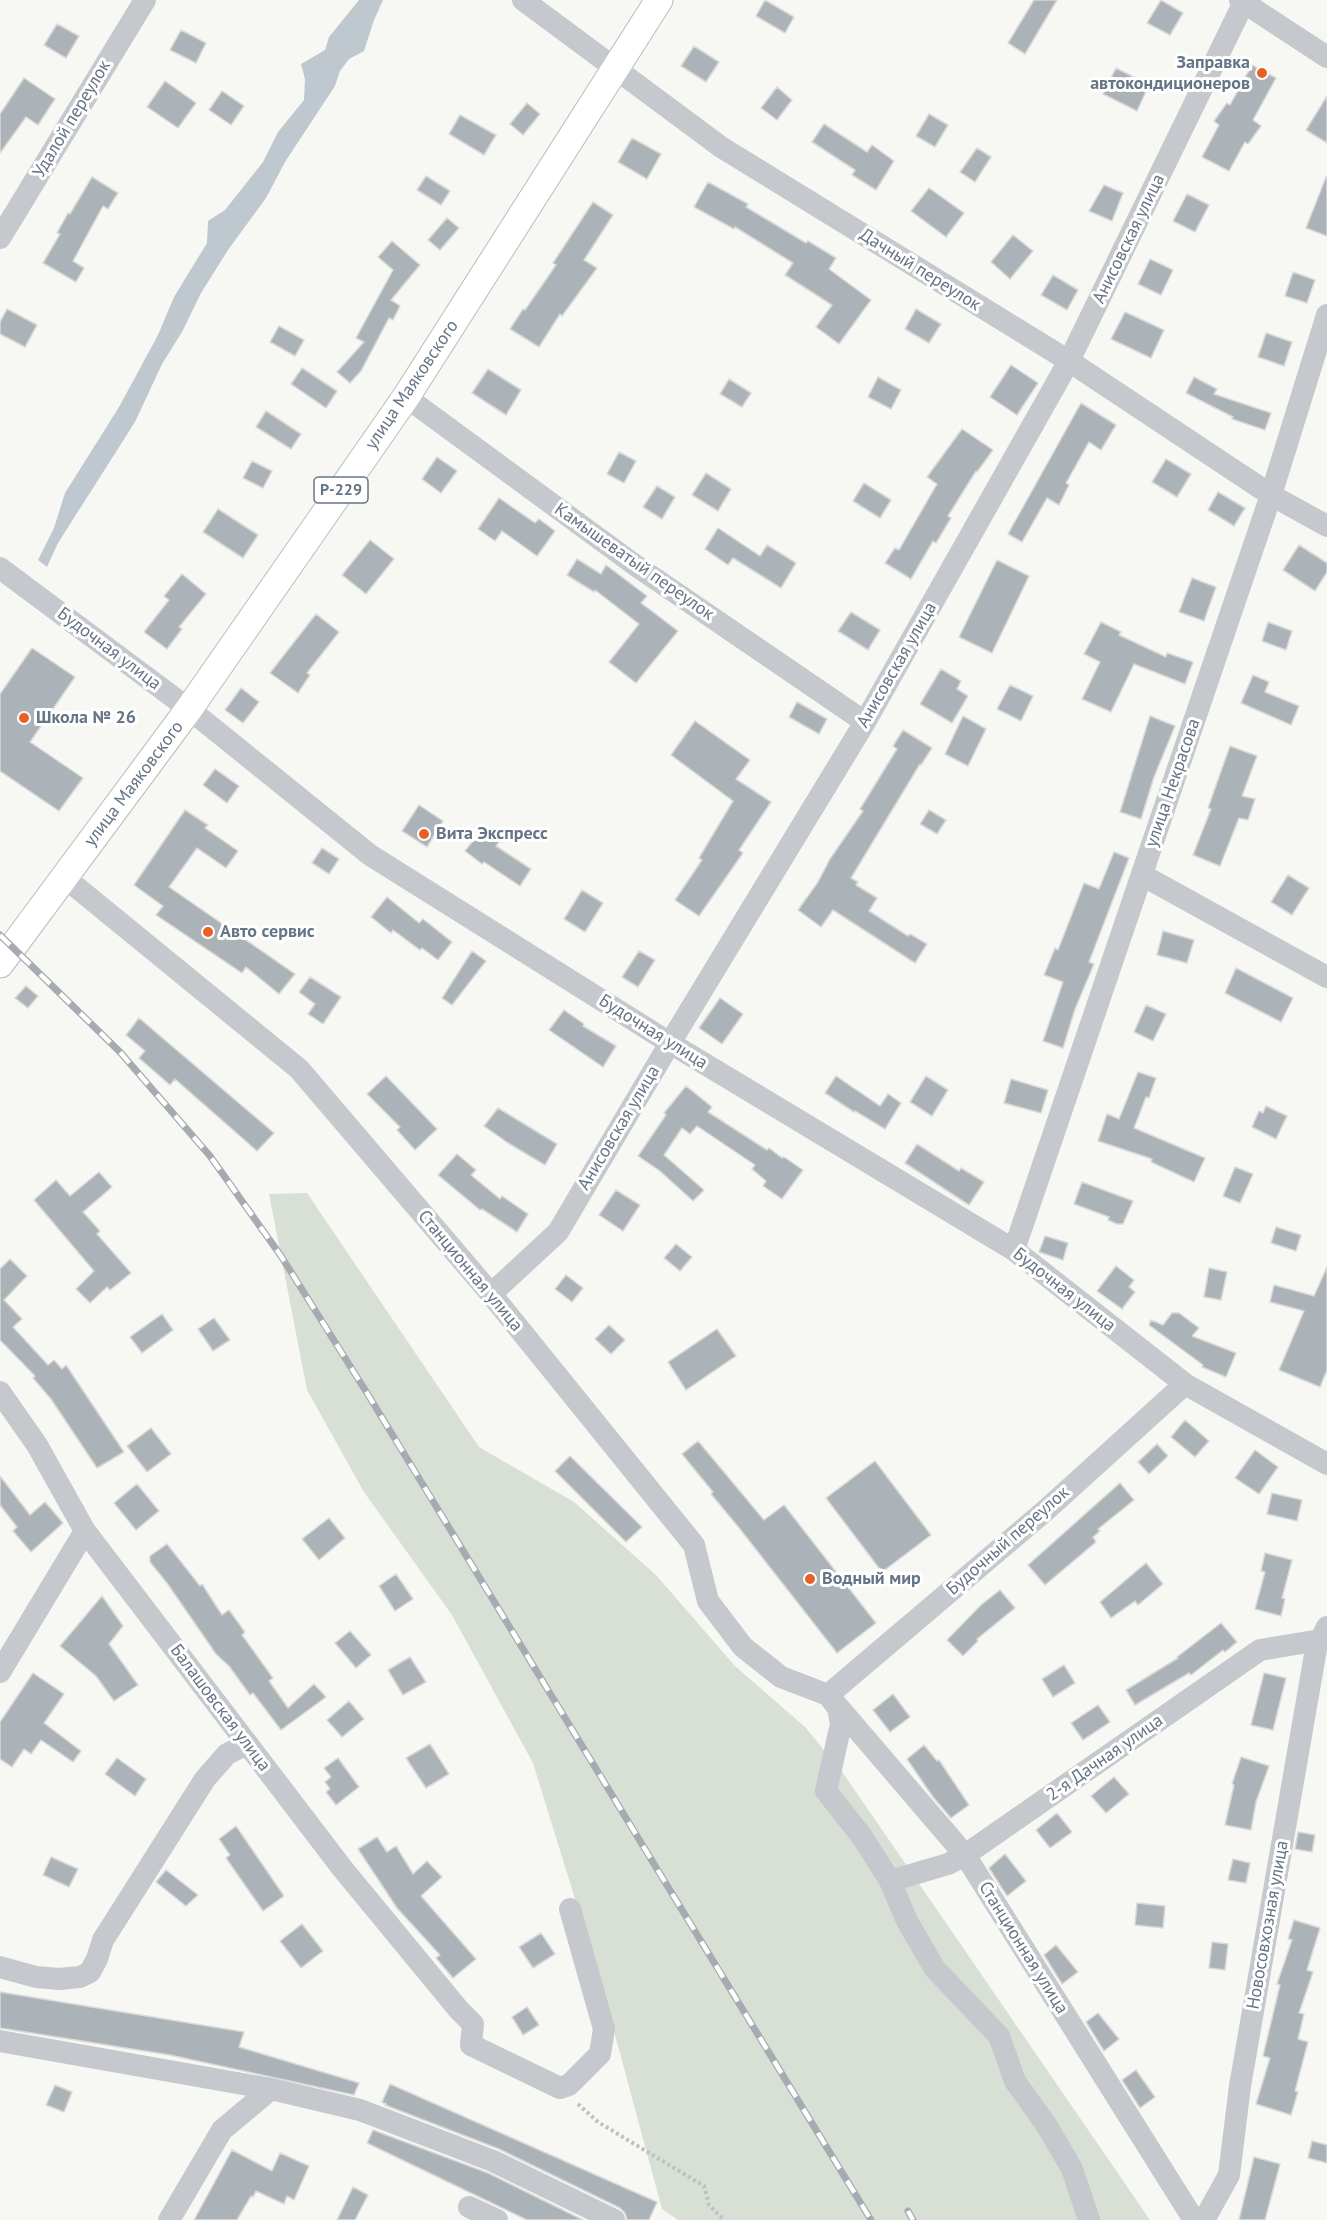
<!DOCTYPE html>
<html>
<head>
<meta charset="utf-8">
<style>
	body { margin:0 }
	canvas { display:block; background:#f7f7f4 }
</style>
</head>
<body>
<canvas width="1327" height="2220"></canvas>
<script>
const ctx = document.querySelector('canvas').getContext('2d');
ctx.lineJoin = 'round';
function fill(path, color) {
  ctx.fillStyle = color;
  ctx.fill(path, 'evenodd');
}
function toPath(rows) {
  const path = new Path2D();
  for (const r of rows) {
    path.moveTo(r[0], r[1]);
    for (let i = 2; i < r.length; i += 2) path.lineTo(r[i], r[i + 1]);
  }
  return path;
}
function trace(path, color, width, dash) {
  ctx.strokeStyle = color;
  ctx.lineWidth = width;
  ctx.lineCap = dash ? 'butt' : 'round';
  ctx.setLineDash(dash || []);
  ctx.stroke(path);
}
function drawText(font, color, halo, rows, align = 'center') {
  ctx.font = font + ' "PT Sans",sans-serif';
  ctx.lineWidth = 6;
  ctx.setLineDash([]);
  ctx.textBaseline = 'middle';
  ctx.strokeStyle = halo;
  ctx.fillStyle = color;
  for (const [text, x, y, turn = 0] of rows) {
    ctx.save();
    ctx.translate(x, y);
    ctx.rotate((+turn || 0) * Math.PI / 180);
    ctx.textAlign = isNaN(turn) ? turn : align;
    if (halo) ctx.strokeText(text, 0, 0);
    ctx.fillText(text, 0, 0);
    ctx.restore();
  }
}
const green = toPath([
	[307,1193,479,1447,574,1502,656,1575,735,1666,805,1727,843,1773,1150,2220,678,2220,662,2209,601,1983,533,1763,452,1615,364,1492,307,1390,269,1194]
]);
const water = toPath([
	[359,0,383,0,374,20,364,51,349,59,340,71,335,86,285,162,266,198,228,250,201,293,182,332,162,364,135,422,58,543,47,567,38,560,54,528,65,493,119,407,158,335,174,297,207,243,208,221,225,210,263,162,278,132,304,100,305,79,301,64,325,50,329,37]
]);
const building = toPath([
	[765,0,794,17,785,33,756,16,765,0],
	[1034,0,1057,0,1025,54,1008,43,1034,0],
	[1161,0,1183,13,1170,35,1147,23,1161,0],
	[57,24,79,36,66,58,44,45,57,24],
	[181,30,206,43,196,63,170,50,181,30],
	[694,46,719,62,706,82,681,66,694,46],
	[1252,65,1276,78,1253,120,1261,126,1248,144,1245,142,1229,171,1202,157,1219,125,1214,121,1227,103,1230,105,1252,65],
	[1116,68,1149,85,1137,111,1103,94,1116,68],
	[24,78,55,99,38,125,26,117,0,153,0,114,24,78],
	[165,81,196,103,178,128,147,107,165,81],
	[777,87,792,100,777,120,761,108,777,87],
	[222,91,244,106,231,125,209,110,222,91],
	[1327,96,1327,143,1306,130,1327,96],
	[527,103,540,114,523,135,510,124,527,103],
	[929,114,948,125,935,147,916,136,929,114],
	[460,115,496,135,484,155,449,134,460,115],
	[824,124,867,152,872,145,894,161,876,190,852,175,855,170,812,142,824,124],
	[632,138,661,154,647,179,618,162,632,138],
	[977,148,991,157,975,182,960,172,977,148],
	[426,176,450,191,441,205,417,190,426,176],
	[92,177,118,193,108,209,103,206,73,261,84,268,76,282,43,263,60,234,57,233,68,213,70,214,92,177],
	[1326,177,1327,177,1327,236,1306,228,1326,177],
	[708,182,748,204,746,207,806,243,808,241,836,258,829,269,871,300,839,344,816,327,832,305,785,275,793,263,735,227,734,229,694,207,708,182],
	[1104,185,1123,193,1112,221,1089,211,1104,185],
	[929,188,964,213,946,237,911,211,929,188],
	[1187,194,1209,205,1195,232,1173,221,1187,194],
	[593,202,613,215,584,260,597,268,562,316,560,314,539,347,510,329,523,309,525,310,556,265,553,263,593,202],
	[447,218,459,228,440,250,428,240,447,218],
	[1013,235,1033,251,1010,279,991,262,1013,235],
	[392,241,420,265,391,300,400,306,393,320,389,318,361,371,350,383,337,372,364,342,356,338,393,270,378,257,392,241],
	[1150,259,1173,270,1161,295,1138,284,1150,259],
	[1293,272,1315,280,1307,303,1285,296,1293,272],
	[1053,275,1078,290,1067,310,1041,295,1053,275],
	[7,309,37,325,25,347,0,334,0,322,7,309],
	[916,309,941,324,929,343,905,329,916,309],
	[1125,312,1164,330,1151,358,1111,339,1125,312],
	[279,326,304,340,295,356,270,342,279,326],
	[1266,333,1292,342,1284,366,1258,357,1266,333],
	[1011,365,1038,383,1017,415,990,397,1011,365],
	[302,368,337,391,326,408,291,384,302,368],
	[488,369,521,390,506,415,472,393,488,369],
	[878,377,901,390,891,409,868,397,878,377],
	[1194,377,1217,389,1214,394,1271,413,1265,430,1232,419,1233,417,1186,393,1194,377],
	[729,379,751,393,742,407,720,394,729,379],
	[1081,403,1116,425,1101,450,1089,442,1066,483,1069,485,1059,505,1047,498,1022,542,1008,534,1081,403],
	[266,411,301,434,291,449,256,427,266,411],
	[962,429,993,450,977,472,976,471,948,516,951,518,936,543,933,541,911,579,885,563,895,548,899,550,937,484,927,477,962,429],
	[619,452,636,461,624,483,607,474,619,452],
	[437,457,457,471,441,493,422,479,437,457],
	[1166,459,1191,474,1177,497,1152,482,1166,459],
	[252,461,272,471,263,488,243,478,252,461],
	[706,473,731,489,718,511,692,495,706,473],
	[864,483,891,500,880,518,853,501,864,483],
	[657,486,675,497,662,519,643,507,657,486],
	[1218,492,1245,508,1234,526,1208,510,1218,492],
	[499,498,535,523,539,519,555,531,537,556,502,531,495,541,478,529,499,498],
	[218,509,258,535,243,558,203,532,218,509],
	[718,528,760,556,767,545,796,563,781,588,733,558,728,565,705,549,718,528],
	[370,540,394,559,366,594,342,575,370,540],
	[1299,545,1327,563,1327,572,1315,591,1283,570,1299,545],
	[577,559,601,574,606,565,647,596,641,603,678,631,636,683,609,662,639,624,595,590,594,592,567,575,577,559],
	[997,560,1029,576,992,653,959,637,997,560],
	[182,574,206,594,179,627,182,629,167,649,144,632,169,600,164,596,182,574],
	[1192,578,1216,587,1204,621,1179,612,1192,578],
	[851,612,880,630,868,650,838,631,851,612],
	[316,614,339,632,307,673,310,675,298,693,270,673,316,614],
	[1101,622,1121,632,1119,635,1166,657,1167,653,1193,662,1185,684,1134,664,1111,712,1082,699,1100,662,1084,654,1101,622],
	[1268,622,1292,631,1286,650,1262,641,1268,622],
	[32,648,75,677,30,742,83,778,59,811,0,771,0,694,32,648],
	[941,669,961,681,957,689,968,696,952,723,920,704,941,669],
	[1253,675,1269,682,1265,692,1299,706,1291,725,1241,703,1253,675],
	[1010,685,1033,696,1021,721,997,709,1010,685],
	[241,688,259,702,243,723,225,710,241,688],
	[797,702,827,719,819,734,789,717,797,702],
	[963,716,986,729,968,766,945,754,963,716],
	[1150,716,1175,726,1154,777,1141,819,1120,812,1150,716],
	[695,721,750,760,736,779,771,802,739,850,743,853,699,916,675,900,702,860,699,858,733,801,671,755,695,721],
	[903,730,932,748,921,765,920,764,851,878,858,882,856,885,877,898,869,911,908,936,910,934,927,944,915,963,833,910,821,927,798,910,818,882,830,859,863,811,860,809,897,749,893,746,903,730],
	[1230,746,1257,756,1242,796,1255,799,1248,820,1239,818,1220,866,1193,855,1211,809,1208,808,1230,746],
	[215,769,239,786,227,803,203,785,215,769],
	[419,805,443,821,427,847,402,831,419,805],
	[185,810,208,825,205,828,238,851,226,868,197,848,169,887,295,974,279,994,246,967,242,973,156,915,163,906,134,885,185,810],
	[929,810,946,820,937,834,920,824,929,810],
	[483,828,500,841,496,846,531,869,520,886,484,862,482,864,465,851,483,828],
	[322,848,339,859,329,874,312,863,322,848],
	[1114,852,1129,858,1089,962,1094,964,1075,1009,1063,1048,1043,1041,1063,982,1044,975,1055,948,1058,950,1084,883,1099,889,1114,852],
	[1288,875,1309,888,1292,915,1271,902,1288,875],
	[582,890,603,903,585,932,564,919,582,890],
	[387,897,419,923,423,919,452,942,438,960,422,948,420,950,393,930,391,933,371,917,387,897],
	[1163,931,1194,940,1187,963,1157,955,1163,931],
	[472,951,486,961,452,1005,442,998,472,951],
	[639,951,655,960,638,987,622,977,639,951],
	[1236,968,1293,998,1281,1022,1225,993,1236,968],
	[310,977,341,997,323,1024,308,1014,315,1004,299,992,310,977],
	[26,986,38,996,28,1008,15,998,26,986],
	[720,998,743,1014,722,1044,699,1028,720,998],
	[1146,1005,1166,1014,1153,1041,1134,1032,1146,1005],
	[564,1010,584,1024,583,1026,616,1046,603,1067,549,1030,564,1010],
	[139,1018,274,1133,257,1151,175,1079,170,1085,139,1058,145,1051,126,1035,139,1018],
	[1138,1072,1156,1078,1149,1098,1146,1097,1134,1128,1205,1158,1194,1182,1151,1162,1152,1159,1098,1141,1107,1114,1119,1119,1138,1072],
	[386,1076,437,1129,415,1150,397,1130,400,1127,367,1094,386,1076],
	[836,1076,880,1106,888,1094,901,1103,885,1129,855,1111,854,1112,825,1093,836,1076],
	[926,1076,948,1090,932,1116,910,1102,926,1076],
	[1011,1079,1048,1090,1041,1113,1004,1103,1011,1079],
	[686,1086,712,1107,708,1112,767,1150,769,1148,782,1158,784,1157,803,1170,782,1199,763,1186,766,1181,752,1169,755,1165,697,1126,690,1134,682,1128,664,1155,704,1190,693,1201,660,1171,638,1156,666,1115,664,1113,686,1086],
	[1266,1106,1287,1116,1276,1139,1252,1127,1259,1111,1263,1113,1266,1106],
	[498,1108,557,1144,545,1165,508,1143,484,1126,498,1108],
	[917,1144,959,1171,961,1168,984,1182,969,1205,905,1163,917,1144],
	[457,1154,476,1170,471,1175,500,1199,502,1196,528,1214,517,1232,482,1209,480,1210,438,1175,457,1154],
	[1235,1167,1253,1174,1240,1203,1223,1196,1235,1167],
	[99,1172,112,1187,83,1212,100,1231,97,1234,131,1273,110,1290,107,1287,90,1303,76,1289,94,1271,34,1200,56,1180,70,1196,99,1172],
	[1082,1182,1133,1201,1123,1224,1117,1224,1108,1220,1109,1217,1074,1204,1082,1182],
	[616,1190,640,1205,623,1231,599,1215,616,1190],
	[1276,1227,1301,1235,1296,1251,1271,1243,1276,1227],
	[1045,1236,1068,1243,1063,1260,1039,1252,1045,1236],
	[676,1244,692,1257,680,1271,664,1258,676,1244],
	[10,1259,27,1276,4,1300,22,1319,13,1327,48,1365,54,1360,62,1369,66,1365,124,1452,97,1468,51,1399,33,1378,35,1376,0,1340,0,1269,10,1259],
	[1116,1266,1134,1280,1129,1287,1135,1292,1122,1309,1097,1291,1116,1266],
	[1327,1267,1327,1370,1320,1387,1279,1370,1304,1311,1270,1302,1274,1285,1314,1296,1327,1267],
	[1209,1268,1227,1272,1221,1300,1204,1297,1209,1268],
	[566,1275,583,1288,572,1302,555,1289,566,1275],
	[1172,1313,1179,1313,1199,1328,1192,1336,1236,1353,1226,1377,1202,1367,1203,1365,1149,1325,1151,1320,1163,1325,1172,1313],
	[162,1314,173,1330,142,1353,130,1337,162,1314],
	[214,1318,230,1340,213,1351,198,1329,214,1318],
	[609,1325,625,1340,611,1354,595,1339,609,1325],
	[717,1329,736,1356,686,1390,668,1362,717,1329],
	[1185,1420,1209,1441,1195,1457,1171,1437,1185,1420],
	[151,1428,171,1454,147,1472,127,1446,151,1428],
	[698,1441,764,1520,784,1505,876,1623,837,1653,740,1529,711,1494,713,1492,682,1454,698,1441],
	[1157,1444,1168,1456,1149,1474,1138,1462,1157,1444],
	[1255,1450,1278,1467,1259,1494,1235,1478,1255,1450],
	[570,1456,642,1527,626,1542,555,1471,570,1456],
	[875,1461,931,1535,882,1572,826,1498,875,1461],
	[0,1476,30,1515,45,1502,63,1523,31,1552,13,1531,17,1527,0,1505,0,1476],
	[1120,1483,1134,1500,1098,1529,1100,1531,1093,1537,1096,1542,1045,1585,1028,1565,1120,1483],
	[137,1484,159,1511,136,1530,114,1503,137,1484],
	[1272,1493,1302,1500,1297,1521,1267,1514,1272,1493],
	[329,1518,345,1538,319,1560,302,1539,329,1518],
	[167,1544,200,1586,202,1584,222,1615,229,1610,245,1632,242,1635,273,1678,269,1681,288,1708,314,1684,326,1697,281,1730,253,1693,250,1695,229,1666,216,1654,167,1583,150,1562,150,1556,167,1544],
	[1265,1553,1292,1560,1282,1598,1285,1599,1281,1616,1255,1609,1265,1572,1261,1571,1265,1553],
	[1146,1563,1163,1584,1138,1605,1135,1601,1111,1618,1100,1602,1146,1563],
	[396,1574,413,1599,395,1611,379,1586,396,1574],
	[1000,1590,1015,1608,977,1639,978,1641,963,1656,947,1640,981,1605,1000,1590],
	[102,1596,123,1626,109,1644,138,1685,114,1701,96,1676,60,1646,102,1596],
	[1221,1623,1237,1642,1225,1652,1223,1650,1191,1675,1189,1673,1135,1705,1126,1690,1178,1658,1177,1657,1221,1623],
	[350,1631,371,1655,356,1668,335,1643,350,1631],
	[410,1657,426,1682,403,1695,388,1670,410,1657],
	[1064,1665,1075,1683,1053,1697,1042,1679,1064,1665],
	[33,1673,64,1694,44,1723,81,1751,73,1762,41,1740,31,1754,24,1749,12,1767,0,1759,0,1722,33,1673],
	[1264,1673,1286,1678,1273,1730,1251,1725,1264,1673],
	[893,1694,910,1717,890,1732,873,1710,893,1694],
	[349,1701,364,1719,342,1737,327,1720,349,1701],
	[1098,1705,1110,1722,1083,1740,1071,1723,1098,1705],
	[430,1744,449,1774,426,1788,406,1758,430,1744],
	[924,1745,937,1761,939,1760,969,1805,951,1818,933,1797,907,1759,924,1745],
	[1241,1757,1269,1766,1256,1802,1251,1830,1225,1825,1234,1785,1232,1784,1241,1757],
	[117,1758,146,1779,135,1796,105,1774,117,1758],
	[338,1758,359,1787,336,1805,326,1792,330,1789,325,1782,331,1777,324,1768,338,1758],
	[1114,1777,1129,1794,1106,1813,1091,1796,1114,1777],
	[1057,1813,1072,1832,1050,1848,1036,1830,1057,1813],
	[236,1826,284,1896,263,1911,226,1858,230,1855,219,1839,236,1826],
	[1298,1832,1315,1835,1312,1852,1295,1849,1298,1832],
	[377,1837,387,1852,396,1846,413,1874,427,1861,442,1877,421,1896,476,1959,453,1978,436,1958,440,1955,397,1908,358,1849,377,1837],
	[1005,1854,1026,1881,1007,1896,989,1868,1005,1854],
	[51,1857,78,1869,69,1887,43,1875,51,1857],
	[1233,1859,1250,1863,1246,1883,1228,1880,1233,1859],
	[166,1870,198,1895,186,1906,156,1882,166,1870],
	[1137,1903,1165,1906,1163,1928,1135,1925,1137,1903],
	[1294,1920,1320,1928,1307,1970,1313,1972,1299,2013,1304,2014,1298,2039,1308,2042,1295,2091,1298,2092,1291,2115,1256,2104,1270,2058,1263,2056,1280,1985,1277,1984,1292,1940,1288,1939,1294,1920],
	[302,1924,323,1951,301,1968,280,1941,302,1924],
	[541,1933,555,1954,533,1968,519,1947,541,1933],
	[1212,1942,1228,1944,1225,1970,1209,1968,1212,1942],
	[1056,1945,1078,1972,1062,1984,1044,1955,1056,1945],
	[0,1992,244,2032,239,2047,359,2083,354,2095,170,2055,0,2028,0,1992],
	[527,2007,539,2025,523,2035,512,2017,527,2007],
	[1098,2013,1119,2039,1104,2051,1086,2022,1098,2013],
	[1136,2070,1155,2097,1140,2108,1122,2080,1136,2070],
	[390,2084,657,2202,649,2220,627,2220,625,2213,620,2208,499,2149,385,2105,386,2104,382,2102,390,2084],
	[55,2085,72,2092,64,2112,46,2105,55,2085],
	[373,2130,488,2173,583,2220,527,2220,367,2143,373,2130],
	[1312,2141,1327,2145,1327,2163,1308,2158,1312,2141],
	[232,2150,272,2171,280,2153,309,2166,294,2200,287,2196,284,2204,256,2191,253,2197,251,2196,237,2220,194,2220,232,2150],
	[1254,2157,1280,2164,1265,2220,1239,2220,1254,2157],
	[353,2187,368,2195,355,2220,337,2220,353,2187]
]);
const path = toPath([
	[578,2104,598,2122,704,2186,709,2205,724,2220]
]);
const minor = toPath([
	[523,0,721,147,1069,361,1271,495,1327,526],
	[1240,0,1327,57],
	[0,238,145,0],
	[406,397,635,565,865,722],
	[0,568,189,709,370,855,670,1043,1014,1250,1185,1384,1327,1464],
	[1142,875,1327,977],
	[64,877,299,1069,491,1294,694,1545,708,1601,743,1647,781,1677,828,1695,838,1708,841,1724,826,1791,863,1838,890,1881,907,1921,935,1969,999,2036,1015,2081,1047,2126,1072,2169,1089,2220],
	[1014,1250,1271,495,1327,315],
	[491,1294,558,1232,670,1043,865,722,1069,361,1245,0],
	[1185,1384,1046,1510,828,1695,965,1855,1194,2220],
	[0,1392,37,1445,85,1531,342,1868,459,2010,473,2024,471,2045,560,2088,569,2085,600,2054,604,2029,570,1909],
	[0,1672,85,1531],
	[890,1881,948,1864,965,1855,1260,1650,1320,1640],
	[0,1967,36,1977,59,1979,80,1977,90,1972,97,1959,103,1940,205,1779,227,1754,247,1744],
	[0,2041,271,2089,360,2110,493,2161,614,2220],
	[469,2207,497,2220],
	[169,2220,222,2130,271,2089],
	[1204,2220,1229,2175,1240,2086,1316,1649,1327,1627]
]);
const major = toPath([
	[0,964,189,709,406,397,659,0]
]);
const rail = toPath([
	[0,935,120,1052,210,1156,281,1256,367,1393,871,2220],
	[908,2211,913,2220]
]);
const markers = [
	[1262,73,6,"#e76124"],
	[24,718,6,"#e76124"],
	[424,834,6,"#e76124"],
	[208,932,6,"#e76124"],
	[810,1579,6,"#e76124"]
];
const shields = [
	[341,490,54]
];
const shieldNames = [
	["Р-229",341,490]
];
const poiNames = [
	["Заправка",1250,63,"right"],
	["автокондиционеров",1250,84,"right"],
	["Школа № 26",36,718],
	["Вита Экспресс",436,834],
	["Авто сервис",220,932],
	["Водный мир",822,1579]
];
const streetNames = [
	["Удалой переулок",72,119,-59],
	["Анисовская улица",1129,239,-64],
	["Дачный переулок",920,270,32],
	["улица Маяковского",412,385,-56],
	["Камышеватый переулок",634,562,35],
	["Будочная улица",109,649,37],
	["Анисовская улица",897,665,-60],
	["улица Некрасова",1173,783,-71],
	["улица Маяковского",134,784,-53],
	["Будочная улица",653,1032,32],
	["Анисовская улица",619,1128,-59],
	["Станционная улица",470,1271,50],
	["Будочная улица",1064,1290,38],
	["Будочный переулок",1008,1541,-41],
	["Балашовская улица",220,1708,53],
	["2-я Дачная улица",1105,1758,-35],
	["Новосовхозная улица",1268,1925,-80],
	["Станционная улица",1023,1948,58]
];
fill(green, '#d8dfd5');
fill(water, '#bfc8ce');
fill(building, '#abb3b9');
trace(building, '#d9d9d7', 1.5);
trace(major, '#b8bcc0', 29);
trace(path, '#bec1c3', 4, [3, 3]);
trace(minor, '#c5c8cc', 22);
trace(major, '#fff', 27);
trace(rail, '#a5abb1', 7);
trace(rail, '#fff', 4.5, [14]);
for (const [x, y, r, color] of markers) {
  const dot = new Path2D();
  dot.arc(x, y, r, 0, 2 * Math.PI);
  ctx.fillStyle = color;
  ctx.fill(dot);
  trace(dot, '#fff', 2);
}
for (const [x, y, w] of shields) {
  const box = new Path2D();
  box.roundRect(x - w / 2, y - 13, w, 26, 4.5);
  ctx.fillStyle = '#fff';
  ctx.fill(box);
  trace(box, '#657586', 1.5);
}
drawText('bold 16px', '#657586', null, shieldNames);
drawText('bold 18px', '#657586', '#fff', poiNames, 'left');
drawText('18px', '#657586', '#fff', streetNames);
</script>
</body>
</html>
